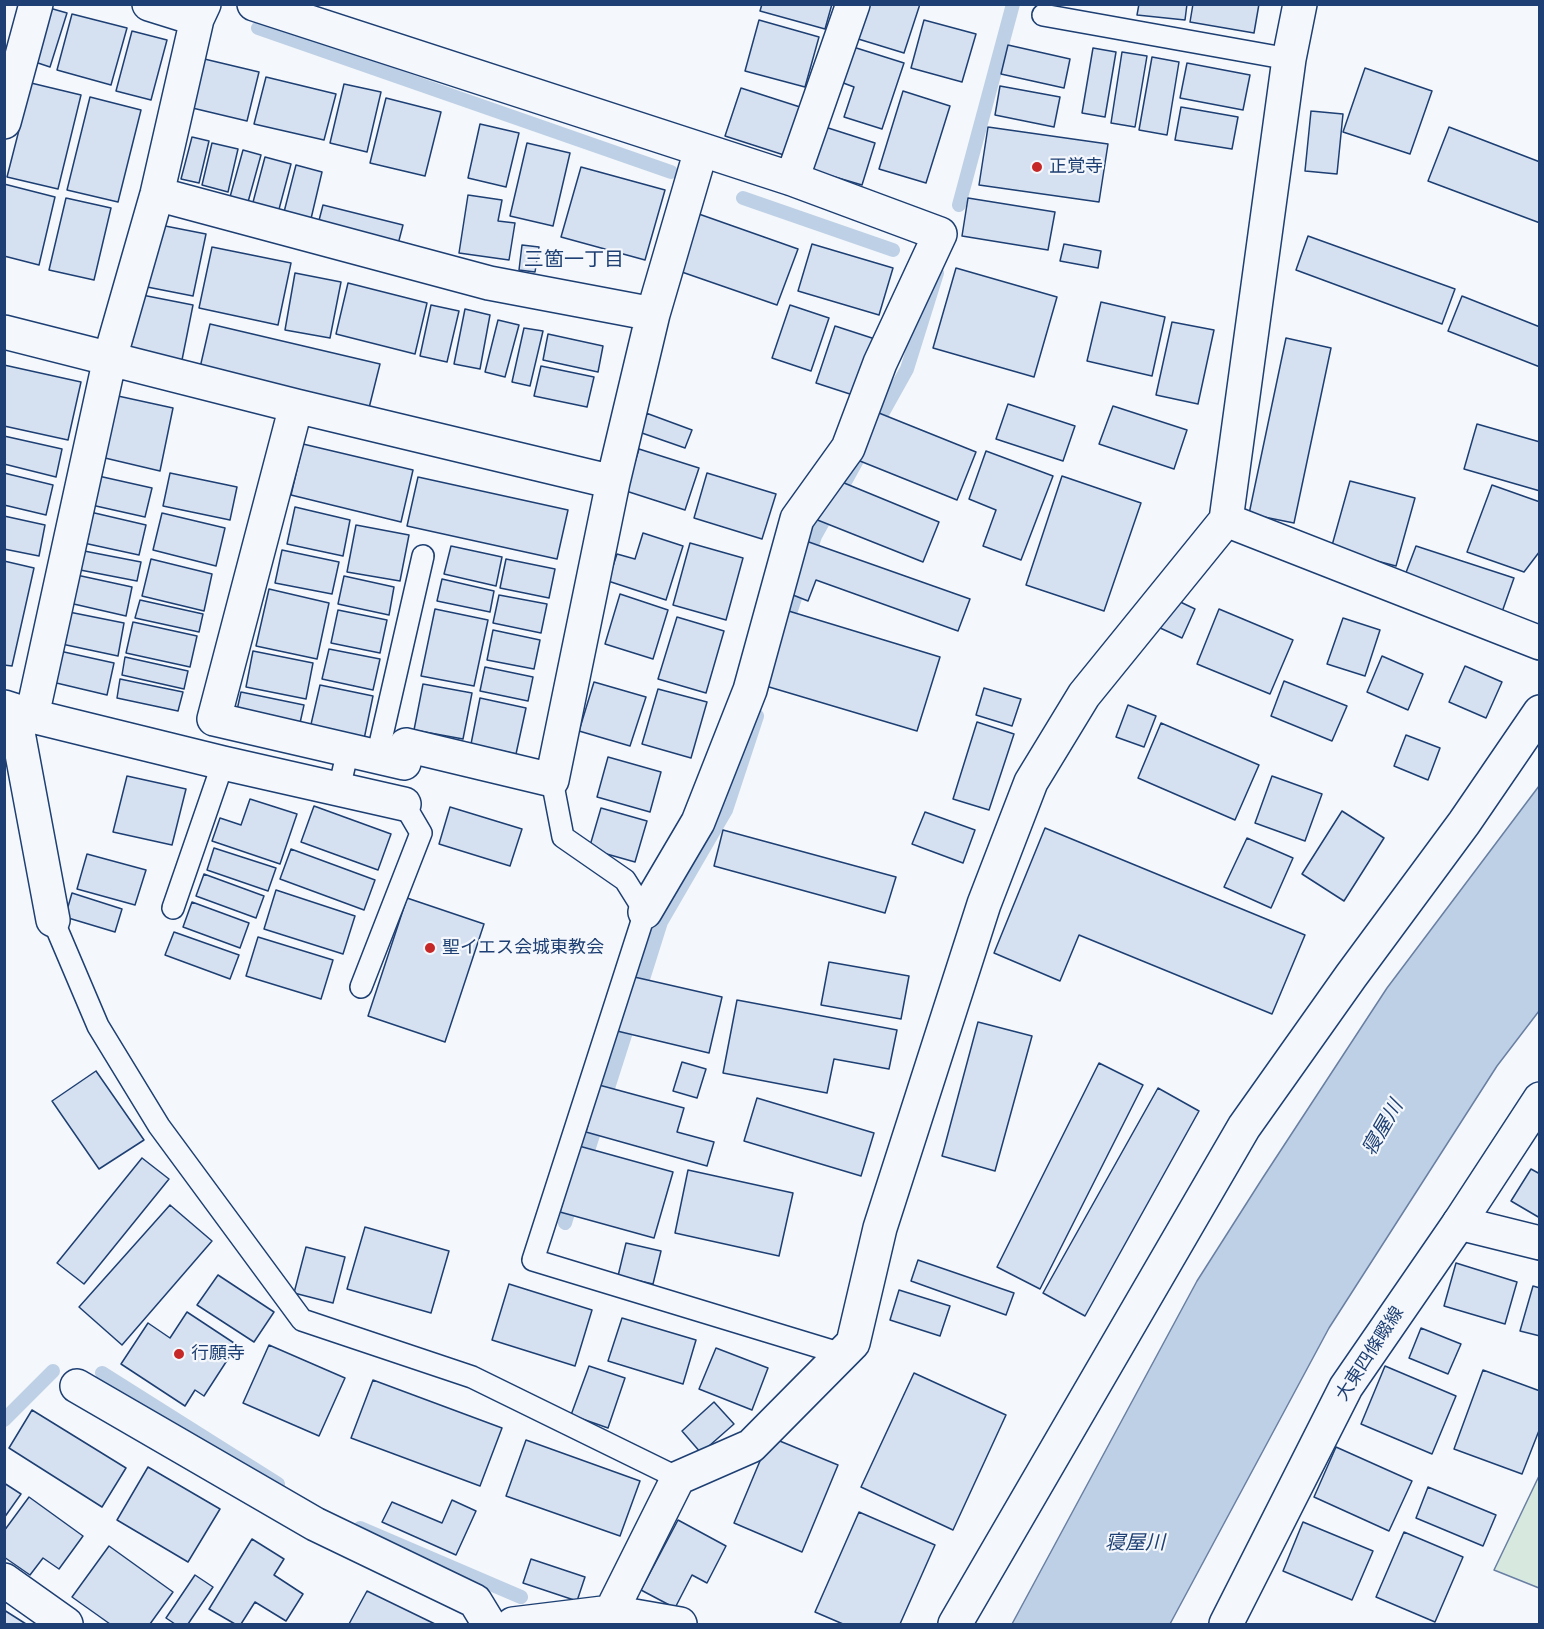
<!DOCTYPE html>
<html>
<head>
<meta charset="utf-8">
<style>
	body { margin:0 }
	#map { position:relative; width:1544px; height:1629px; overflow:hidden; background:#f4f7fb; font-family:"Noto Sans",sans-serif }
	canvas { display:block }
	.frame { position:absolute; inset:0; border:6px solid #1d3f73; pointer-events:none }
</style>
</head>
<body>
<div id="map">
<canvas width="1544" height="1629"></canvas>
<div class="frame"></div>
</div>
<script>
const ctx = document.querySelector('canvas').getContext('2d');
ctx.lineJoin = 'round';
function fill(path, color) {
  ctx.fillStyle = color;
  ctx.fill(path, 'evenodd');
}
function toPath(rows) {
  const path = new Path2D();
  for (const r of rows) {
    path.moveTo(r[0], r[1]);
    for (let i = 2; i < r.length; i += 2) path.lineTo(r[i], r[i + 1]);
  }
  return path;
}
function trace(path, color, width, dash) {
  ctx.strokeStyle = color;
  ctx.lineWidth = width;
  ctx.lineCap = dash ? 'butt' : 'round';
  ctx.setLineDash(dash || []);
  ctx.stroke(path);
}
function drawText(font, color, halo, rows, align = 'center') {
  ctx.font = font + ' "Noto Sans","Noto Sans JP",sans-serif';
  ctx.lineWidth = 4.5;
  ctx.setLineDash([]);
  ctx.textBaseline = 'middle';
  ctx.strokeStyle = halo;
  ctx.fillStyle = color;
  for (const [text, x, y, turn = 0] of rows) {
    ctx.save();
    ctx.translate(x, y);
    ctx.rotate((+turn || 0) * Math.PI / 180);
    ctx.textAlign = isNaN(turn) ? turn : align;
    if (halo) ctx.strokeText(text, 0, 0);
    ctx.fillText(text, 0, 0);
    ctx.restore();
  }
}
const green = toPath([
	[1539,1476,1539,1588,1494,1570,1539,1476]
]);
const water = toPath([
	[1539,786,1539,1011,1497,1066,1329,1328,1170,1624,1012,1624,1197,1281,1262,1179,1387,988,1539,786]
]);
const stream = toPath([
	[258,28,671,172],
	[743,198,893,250],
	[959,205,1013,4],
	[873,430,907,369,937,273],
	[807,561,815,536,857,460],
	[785,629,801,579],
	[638,995,661,922,726,810,757,716],
	[583,1166,631,1016],
	[565,1223,572,1199],
	[102,1373,278,1484],
	[4,1420,53,1371],
	[360,1528,521,1597]
]);
const building = toPath([
	[762,4,832,4,825,29,760,11,762,4],
	[865,4,920,4,904,53,855,38,865,4],
	[1139,4,1187,4,1185,20,1137,15,1139,4],
	[1193,4,1259,4,1254,33,1190,22,1193,4],
	[46,7,67,13,50,67,29,60,46,7],
	[72,14,127,28,111,85,57,70,72,14],
	[759,20,819,37,805,87,745,71,759,20],
	[924,20,976,34,962,82,911,68,924,20],
	[132,31,167,40,151,100,116,91,132,31],
	[1008,45,1070,59,1064,88,1001,74,1008,45],
	[850,46,904,63,882,129,844,117,854,87,838,81,850,46],
	[1093,48,1116,52,1105,117,1082,113,1093,48],
	[1122,52,1147,56,1135,127,1111,123,1122,52],
	[196,57,259,72,247,121,184,106,196,57],
	[1152,57,1179,62,1167,135,1139,130,1152,57],
	[1187,63,1250,75,1243,110,1180,98,1187,63],
	[1365,68,1432,91,1410,154,1343,132,1365,68],
	[266,77,336,94,324,140,254,124,266,77],
	[31,83,81,95,58,189,7,177,31,83],
	[344,84,381,92,367,152,330,143,344,84],
	[1000,86,1060,97,1054,127,995,115,1000,86],
	[741,88,800,107,784,155,725,136,741,88],
	[903,91,950,106,926,183,879,169,903,91],
	[90,97,141,110,118,202,67,190,90,97],
	[386,98,441,112,425,176,370,163,386,98],
	[1181,107,1238,117,1232,149,1175,140,1181,107],
	[1311,111,1343,114,1337,174,1305,171,1311,111],
	[480,124,519,133,506,187,468,178,480,124],
	[822,126,875,143,862,185,808,169,822,126],
	[988,127,1108,144,1099,202,979,185,988,127],
	[1449,127,1540,162,1540,223,1428,181,1449,127],
	[192,137,209,141,199,183,181,179,192,137],
	[212,143,238,149,228,192,202,185,212,143],
	[527,143,570,153,553,226,510,216,527,143],
	[243,150,261,155,248,202,230,197,243,150],
	[265,157,291,164,278,213,252,206,265,157],
	[296,165,322,172,310,223,283,216,296,165],
	[581,167,665,190,645,260,561,237,581,167],
	[4,184,55,197,39,265,4,256,4,184],
	[468,195,502,200,498,221,515,223,509,260,459,253,468,195],
	[66,198,111,208,94,280,49,270,66,198],
	[968,198,1055,212,1048,250,962,236,968,198],
	[323,205,403,225,397,248,317,228,323,205],
	[696,213,798,249,777,305,676,270,696,213],
	[155,224,206,234,193,296,142,286,155,224],
	[1308,236,1455,289,1442,324,1296,270,1308,236],
	[812,244,893,268,879,315,798,291,812,244],
	[1064,244,1101,251,1098,268,1060,261,1064,244],
	[522,245,539,247,535,272,519,270,522,245],
	[212,247,291,263,278,325,199,308,212,247],
	[956,268,1057,297,1034,377,933,348,956,268],
	[295,273,341,282,330,338,285,330,295,273],
	[348,283,427,303,415,354,336,334,348,283],
	[137,294,193,305,181,365,125,354,137,294],
	[1462,296,1540,327,1540,367,1448,331,1462,296],
	[1101,302,1165,317,1152,376,1087,361,1101,302],
	[431,305,459,311,447,362,420,356,431,305],
	[790,305,829,318,811,371,772,358,790,305],
	[465,309,490,315,480,369,454,364,465,309],
	[498,320,519,325,505,377,485,372,498,320],
	[1172,322,1214,330,1198,404,1156,395,1172,322],
	[210,324,380,364,368,412,199,372,210,324],
	[835,326,875,339,856,396,816,383,835,326],
	[524,328,543,331,530,386,512,382,524,328],
	[548,334,603,346,598,372,543,360,548,334],
	[1286,338,1331,348,1294,523,1249,514,1286,338],
	[4,365,81,382,68,440,4,426,4,365],
	[541,366,594,377,587,407,534,396,541,366],
	[118,396,173,408,160,471,105,458,118,396],
	[1008,404,1075,426,1063,461,996,439,1008,404],
	[1113,406,1187,430,1174,469,1099,444,1113,406],
	[869,409,976,452,957,500,850,457,869,409],
	[646,413,692,430,685,448,639,432,646,413],
	[1477,424,1540,442,1540,491,1464,469,1477,424],
	[4,436,62,449,56,477,4,464,4,436],
	[303,444,413,470,401,522,291,495,303,444],
	[639,449,699,468,685,510,626,491,639,449],
	[986,451,1053,476,1021,560,983,546,996,510,969,499,986,451],
	[4,473,53,485,46,515,4,505,4,473],
	[170,473,237,487,230,520,163,506,170,473],
	[707,473,776,494,762,539,694,518,707,473],
	[94,475,152,488,145,517,87,504,94,475],
	[1062,476,1141,503,1104,611,1026,585,1062,476],
	[418,477,568,510,557,559,407,526,418,477],
	[832,478,939,522,923,562,815,519,832,478],
	[1350,481,1415,498,1396,566,1331,549,1350,481],
	[1492,485,1540,502,1540,551,1524,572,1467,552,1492,485],
	[295,507,350,520,343,556,287,544,295,507],
	[86,511,146,525,139,555,79,542,86,511],
	[162,513,225,528,216,566,153,550,162,513],
	[4,516,45,525,39,556,4,549,4,516],
	[356,525,409,535,400,581,347,572,356,525],
	[643,533,683,546,666,600,608,581,617,554,635,559,643,533],
	[806,541,970,599,958,631,816,580,808,601,788,593,806,541],
	[690,543,743,558,726,620,673,605,690,543],
	[451,546,502,557,496,586,444,574,451,546],
	[1416,546,1514,578,1502,612,1404,578,1416,546],
	[79,550,141,562,137,581,75,569,79,550],
	[282,550,339,562,332,594,275,583,282,550],
	[151,559,212,574,204,611,142,596,151,559],
	[506,559,555,569,549,598,500,588,506,559],
	[4,561,34,568,12,666,4,665,4,561],
	[72,574,132,587,126,616,65,602,72,574],
	[344,576,394,587,389,615,338,604,344,576],
	[442,579,494,591,490,612,437,601,442,579],
	[269,589,329,603,317,659,256,646,269,589],
	[620,594,668,610,653,659,605,644,620,594],
	[499,595,547,604,541,633,493,623,499,595],
	[1172,598,1195,609,1182,638,1158,627,1172,598],
	[140,600,203,614,199,632,135,618,140,600],
	[435,609,488,620,474,686,421,676,435,609],
	[782,609,940,657,917,731,759,684,782,609],
	[1219,609,1293,640,1270,694,1197,664,1219,609],
	[338,610,387,620,380,653,331,643,338,610],
	[64,611,124,623,118,656,57,643,64,611],
	[677,617,724,631,706,693,658,679,677,617],
	[1343,618,1380,630,1365,676,1327,664,1343,618],
	[133,622,197,636,190,667,126,653,133,622],
	[493,630,540,640,534,669,487,660,493,630],
	[329,649,380,659,373,690,322,679,329,649],
	[55,650,114,663,107,695,48,681,55,650],
	[253,651,313,663,306,699,246,687,253,651],
	[1382,656,1423,674,1408,710,1367,692,1382,656],
	[125,657,188,671,184,689,122,675,125,657],
	[1465,666,1502,682,1486,718,1449,702,1465,666],
	[485,667,533,677,528,701,480,691,485,667],
	[120,679,183,692,178,711,117,698,120,679],
	[1284,681,1347,706,1332,741,1271,716,1284,681],
	[594,682,646,697,630,746,579,731,594,682],
	[423,684,472,693,463,739,414,730,423,684],
	[320,685,373,696,363,744,309,733,320,685],
	[984,688,1021,699,1012,726,976,715,984,688],
	[658,689,707,702,691,758,642,744,658,689],
	[241,692,304,705,298,732,235,719,241,692],
	[480,698,526,708,516,754,471,744,480,698],
	[1128,705,1156,716,1144,747,1116,737,1128,705],
	[977,722,1014,734,989,810,953,799,977,722],
	[1161,723,1259,765,1235,820,1138,778,1161,723],
	[1406,735,1440,748,1428,780,1394,766,1406,735],
	[608,757,661,772,650,812,597,797,608,757],
	[127,776,186,789,172,845,113,832,127,776],
	[1272,776,1322,794,1305,841,1255,823,1272,776],
	[250,799,297,814,280,864,212,841,220,818,241,825,250,799],
	[314,806,391,834,378,870,301,842,314,806],
	[450,807,522,829,510,866,439,844,450,807],
	[601,808,647,821,635,862,589,849,601,808],
	[1342,811,1384,838,1344,901,1302,874,1342,811],
	[925,812,975,830,963,863,912,844,925,812],
	[1045,828,1305,935,1272,1014,1079,935,1060,981,994,953,1045,828],
	[723,830,896,877,885,913,714,866,723,830],
	[1247,838,1293,858,1271,908,1224,887,1247,838],
	[214,848,276,868,268,891,207,870,214,848],
	[291,849,375,880,364,910,280,879,291,849],
	[87,854,146,870,135,905,77,889,87,854],
	[204,874,264,896,256,918,196,896,204,874],
	[276,890,355,916,343,954,264,929,276,890],
	[72,893,122,909,115,932,65,917,72,893],
	[407,898,484,924,445,1042,368,1016,407,898],
	[192,902,249,923,240,948,183,927,192,902],
	[174,932,239,955,230,979,165,955,174,932],
	[258,937,333,960,321,999,246,976,258,937],
	[829,962,909,976,901,1019,821,1005,829,962],
	[630,976,722,997,709,1053,617,1031,630,976],
	[737,1000,897,1030,889,1069,834,1059,827,1093,723,1073,737,1000],
	[978,1022,1032,1036,995,1171,942,1156,978,1022],
	[682,1062,706,1069,697,1098,673,1091,682,1062],
	[1099,1063,1143,1085,1040,1289,997,1267,1099,1063],
	[96,1071,144,1140,99,1169,52,1101,96,1071],
	[599,1085,684,1108,677,1132,714,1142,707,1166,586,1132,599,1085],
	[1158,1088,1199,1111,1085,1316,1043,1293,1158,1088],
	[757,1098,874,1133,861,1176,744,1141,757,1098],
	[579,1146,673,1172,654,1238,560,1212,579,1146],
	[142,1158,169,1179,84,1284,57,1263,142,1158],
	[1531,1169,1540,1174,1540,1218,1511,1201,1531,1169],
	[688,1170,793,1193,779,1256,675,1233,688,1170],
	[170,1205,212,1241,122,1345,79,1307,170,1205],
	[365,1227,449,1251,431,1313,347,1289,365,1227],
	[626,1243,661,1251,653,1284,618,1276,626,1243],
	[306,1247,345,1257,333,1303,294,1293,306,1247],
	[918,1260,1014,1293,1006,1315,911,1281,918,1260],
	[1456,1263,1517,1282,1505,1324,1444,1306,1456,1263],
	[218,1275,274,1312,254,1342,197,1305,218,1275],
	[509,1284,592,1310,575,1366,492,1340,509,1284],
	[1533,1286,1540,1288,1540,1336,1520,1331,1533,1286],
	[899,1290,950,1306,940,1336,890,1320,899,1290],
	[187,1312,237,1345,204,1396,195,1390,185,1406,121,1364,148,1323,170,1338,187,1312],
	[622,1318,696,1340,683,1384,608,1361,622,1318],
	[1421,1328,1461,1344,1448,1374,1409,1358,1421,1328],
	[269,1345,345,1378,319,1436,243,1403,269,1345],
	[716,1348,768,1368,752,1410,699,1389,716,1348],
	[589,1366,625,1378,608,1428,571,1415,589,1366],
	[1385,1366,1456,1396,1432,1454,1361,1424,1385,1366],
	[1483,1370,1540,1391,1540,1428,1522,1474,1454,1449,1483,1370],
	[914,1373,1006,1415,953,1530,861,1487,914,1373],
	[373,1380,502,1428,480,1486,351,1438,373,1380],
	[714,1402,734,1424,701,1453,682,1431,714,1402],
	[32,1410,126,1468,102,1507,9,1448,32,1410],
	[770,1437,838,1465,802,1552,734,1523,770,1437],
	[526,1440,640,1481,620,1536,506,1496,526,1440],
	[1336,1447,1412,1481,1389,1531,1314,1497,1336,1447],
	[148,1467,220,1509,188,1562,117,1520,148,1467],
	[4,1483,21,1494,4,1518,4,1483],
	[1428,1487,1496,1515,1483,1546,1416,1518,1428,1487],
	[29,1497,83,1536,59,1569,43,1558,30,1575,4,1557,4,1531,29,1497],
	[452,1500,476,1511,456,1555,382,1522,392,1502,442,1523,452,1500],
	[859,1512,935,1545,900,1624,843,1624,815,1612,859,1512],
	[678,1520,726,1546,707,1583,692,1575,675,1608,641,1590,678,1520],
	[1303,1522,1373,1551,1352,1600,1283,1571,1303,1522],
	[1404,1532,1463,1557,1435,1622,1376,1597,1404,1532],
	[252,1539,284,1559,274,1575,303,1594,286,1621,255,1602,241,1624,235,1624,209,1609,252,1539],
	[109,1546,173,1592,150,1624,110,1624,72,1597,109,1546],
	[531,1559,585,1577,577,1601,523,1583,531,1559],
	[195,1575,213,1587,188,1624,175,1624,166,1618,195,1575],
	[367,1591,435,1624,349,1624,367,1591],
	[4,1610,26,1624,4,1624,4,1610]
]);
const lane = toPath([
	[1043,15,1289,59],
	[377,757,423,556],
	[552,780,563,837,625,880,645,912,533,1260,842,1354],
	[339,789,348,750],
	[173,908,223,763],
	[53,920,98,1026,159,1126,302,1320,472,1377,678,1478],
	[361,987,421,833,404,804]
]);
const street = toPath([
	[149,4,197,19],
	[254,4,792,179,940,234,880,363,848,448,797,519,750,690,698,822,645,912],
	[4,122,36,4],
	[792,179,853,4],
	[157,194,489,283,653,314],
	[4,332,296,406,613,482],
	[296,406,214,719,404,763,406,745,552,780,613,482,653,314,701,150],
	[1226,520,1540,643],
	[4,707,32,716,223,763,404,804],
	[14,711,53,920],
	[32,716,110,358,157,194,197,19,204,4],
	[1459,1223,1540,1243],
	[77,1386,315,1524,475,1601,489,1624],
	[4,1580,66,1624],
	[611,1612,678,1478,751,1446,853,1343,880,1228,984,904,1031,782,1084,695,1226,520,1289,59,1300,4],
	[513,1624,611,1612,680,1624]
]);
const secondary = toPath([
	[955,1624,1244,1127,1351,976,1464,823,1540,712],
	[1226,1624,1346,1387,1459,1223,1540,1099]
]);
const markers = [
	[1037,167,6,"#c62828"],
	[430,948,6,"#c62828"],
	[179,1354,6,"#c62828"]
];
const poiNames = [
	["正覚寺",1049,167],
	["聖イエス会城東教会",442,948],
	["行願寺",191,1354]
];
const streetNames = [
	["大東四條畷線",1370,1354,-57]
];
const neighbourhoodNames = [
	["三箇一丁目",574,260]
];
const waterNames = [
	["寝屋川",1383,1128,-60],
	["寝屋川",1135,1543]
];
fill(green, '#d7e8df');
trace(green, '#687fa3', 1.5);
fill(water, '#bed0e5');
trace(water, '#687fa3', 1.5);
trace(stream, '#bed0e5', 14);
fill(building, '#d5e0f0');
trace(building, '#1d3f73', 1.5);
trace(lane, '#1d3f73', 24);
trace(street, '#1d3f73', 36);
trace(secondary, '#1d3f73', 36);
trace(lane, '#f4f7fb', 21);
trace(street, '#f4f7fb', 33);
trace(secondary, '#f4f7fb', 33);
for (const [x, y, r, color] of markers) {
  const dot = new Path2D();
  dot.arc(x, y, r, 0, 2 * Math.PI);
  ctx.fillStyle = color;
  ctx.fill(dot);
  trace(dot, '#f4f7fb', 2);
}
drawText('18px', '#1d3f73', '#f4f7fb', poiNames, 'left');
drawText('18px', '#1d3f73', '#f4f7fb', streetNames);
drawText('20px', '#1d3f73', '#f4f7fb', neighbourhoodNames);
drawText('italic 20px', '#1d3f73', '#f4f7fb', waterNames);
</script>
</body>
</html>
